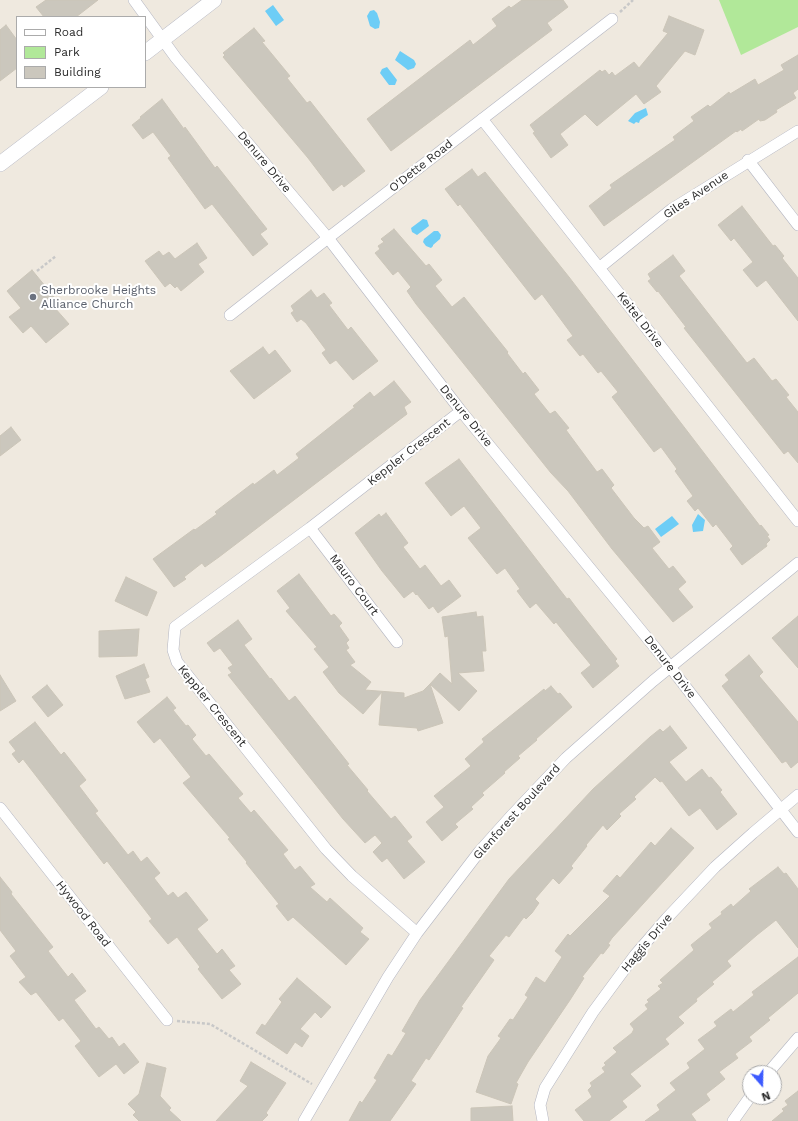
<!DOCTYPE html>
<html>
<head>
<meta charset="utf-8">
<style>
	body { margin:0 }
	#map { position:relative; width:798px; height:1121px; overflow:hidden; background:#efe9df; font-family:"Work Sans",sans-serif }
	canvas { display:block }
	.legend { position:absolute; left:16px; top:16px; width:130px; height:72px; box-sizing:border-box; background:#fff; border:1px solid #ababab; margin:0; padding:5px 7px; list-style:none; font-size:12px; color:#2d2d2d }
	.legend li { display:flex; align-items:center; gap:8px; height:20px }
	.legend b { width:20px; border:1px solid #ababab }
	.north { position:absolute; left:742px; top:1065px; width:40px; height:40px; box-sizing:border-box; background:#fff; border:1px solid #ababab; border-radius:50%; rotate:160deg; font-size:11px; font-weight:700; line-height:16px; text-align:center; color:#2d2d2d }
	.north::after { content:''; display:block; margin:auto; width:14px; height:18px; background:#3c5aff; clip-path:polygon(50% 0,100% 100%,50% 72%,0 100%) }
</style>
</head>
<body>
<div id="map">
<canvas width="798" height="1121"></canvas>
<ul class="legend">
<li><b style="height:5px;background:#fff"></b>Road</li>
<li><b style="height:11px;background:#b1e899"></b>Park</li>
<li><b style="height:11px;background:#cbc7bd"></b>Building</li>
</ul>
<div class="north">N</div>
</div>
<script>
const ctx = document.querySelector('canvas').getContext('2d');
ctx.lineJoin = 'round';
function fill(path, color) {
  ctx.fillStyle = color;
  ctx.fill(path, 'evenodd');
}
function toPath(rows) {
  const path = new Path2D();
  for (const r of rows) {
    path.moveTo(r[0], r[1]);
    for (let i = 2; i < r.length; i += 2) path.lineTo(r[i], r[i + 1]);
  }
  return path;
}
function trace(path, color, width, dash) {
  ctx.strokeStyle = color;
  ctx.lineWidth = width;
  ctx.lineCap = dash ? 'butt' : 'round';
  ctx.setLineDash(dash || []);
  ctx.stroke(path);
}
function drawText(font, color, halo, rows, align = 'center') {
  ctx.font = font + ' "Work Sans",sans-serif';
  ctx.lineWidth = 4;
  ctx.setLineDash([]);
  ctx.textBaseline = 'middle';
  ctx.strokeStyle = halo;
  ctx.fillStyle = color;
  for (const [text, x, y, turn = 0] of rows) {
    ctx.save();
    ctx.translate(x, y);
    ctx.rotate((+turn || 0) * Math.PI / 180);
    ctx.textAlign = isNaN(turn) ? turn : align;
    if (halo) ctx.strokeText(text, 0, 0);
    ctx.fillText(text, 0, 0);
    ctx.restore();
  }
}
const green = toPath([
	[719,0,798,0,798,27,741,55]
]);
const water = toPath([
	[273,5,284,20,276,26,265,11],
	[374,10,377,13,380,22,379,28,375,29,370,26,367,16,370,11],
	[400,51,414,60,416,64,414,68,408,70,395,60],
	[387,67,397,80,395,85,389,85,380,73,382,69],
	[646,108,648,115,640,120,639,123,636,122,634,124,628,121,635,113],
	[423,219,427,220,429,226,417,235,412,232,411,228],
	[434,231,438,231,441,235,440,239,433,245,433,246,431,248,426,246,423,242,424,239],
	[698,514,705,520,703,531,693,532,692,525],
	[672,516,679,524,661,537,655,529]
]);
const building = toPath([
	[46,0,98,0,76,17,44,17,36,7,46,0],
	[522,0,563,0,568,7,547,23,552,30,391,151,367,119,470,40,473,45,487,34,497,26,492,19,509,6,511,8,522,0],
	[669,16,704,30,695,55,685,51,656,86,661,92,644,104,636,94,597,126,585,114,560,134,568,145,551,158,533,133,535,132,530,125,600,70,602,72,605,70,609,75,612,72,615,76,634,62,639,68,668,33,663,31,669,16],
	[6,25,17,40,17,68,0,81,0,30,6,25],
	[254,28,265,41,262,42,290,76,287,78,307,103,310,101,365,171,344,187,342,184,333,191,308,158,223,57,225,55,223,53,254,28],
	[798,55,798,89,793,93,796,98,776,110,777,112,765,120,760,121,759,119,742,131,741,129,737,132,736,131,604,226,589,206,612,188,610,185,675,140,673,137,694,121,691,117,708,105,710,107,729,92,730,94,755,79,758,85,784,70,781,65,798,55],
	[162,99,184,129,185,127,215,168,217,166,267,229,260,234,268,244,253,256,212,204,205,209,168,158,171,156,153,132,143,139,132,125,141,118,140,117,162,99],
	[472,169,478,177,485,172,569,277,760,526,761,525,769,535,767,536,770,540,766,544,767,546,742,565,730,549,733,546,716,524,713,527,698,508,695,511,687,501,693,496,675,471,677,469,661,447,654,452,612,397,618,392,601,371,598,373,583,354,580,356,567,340,573,336,542,294,535,300,460,204,458,206,445,189,472,169],
	[742,206,773,246,775,245,784,256,782,258,798,278,798,321,766,280,757,287,743,270,753,262,734,238,731,241,718,225,742,206],
	[394,229,426,266,429,264,442,280,435,286,452,307,464,297,508,352,507,353,523,374,525,372,539,390,534,394,550,414,555,411,569,428,566,430,597,472,602,469,614,485,611,488,634,518,644,528,648,526,660,542,652,548,669,569,673,566,686,582,678,589,693,607,673,622,612,549,568,491,551,473,416,304,407,291,411,287,398,271,393,275,375,253,380,249,378,246,384,242,381,239,394,229],
	[197,243,207,258,198,264,204,272,181,291,177,286,175,288,170,283,165,287,145,261,159,251,163,256,169,252,175,259,197,243],
	[673,255,685,271,679,276,747,363,754,358,772,381,776,379,789,395,786,397,798,412,798,463,788,451,784,454,684,328,686,327,658,291,657,292,648,281,651,279,648,274,673,255],
	[32,270,59,303,54,307,69,324,46,343,31,326,23,333,9,317,21,308,7,291,32,270],
	[311,290,317,298,324,293,332,303,329,305,348,330,351,327,378,361,353,380,336,360,330,364,322,353,326,350,306,323,301,319,297,322,291,313,294,311,291,306,311,290],
	[263,347,269,355,275,350,291,371,254,399,230,371,263,347],
	[394,381,411,402,404,407,407,414,219,557,205,567,202,563,184,577,186,579,174,587,153,559,194,529,195,530,217,514,215,512,253,483,254,485,274,470,277,475,299,458,296,454,355,407,353,406,370,392,374,397,394,381],
	[11,427,21,440,0,456,0,436,11,427],
	[459,459,567,599,569,598,575,606,617,659,615,661,619,666,593,688,581,673,591,665,572,642,556,622,554,624,536,603,530,608,517,591,520,589,505,568,497,574,468,538,481,528,464,506,451,516,425,483,459,459],
	[386,513,408,543,403,547,420,569,425,565,441,586,449,580,461,596,438,613,433,606,429,609,417,594,416,595,413,591,404,598,382,571,355,533,379,514,381,517,386,513],
	[299,574,331,616,334,614,342,623,339,626,349,640,346,643,349,648,346,650,355,662,350,665,371,682,365,690,404,693,404,698,423,691,430,684,443,723,418,731,417,728,379,725,382,692,363,714,339,693,323,672,329,667,314,649,317,647,286,611,290,608,277,591,299,574],
	[126,577,157,592,147,616,115,601,126,577],
	[476,612,477,617,483,616,486,651,482,651,484,671,458,673,477,691,459,711,430,684,440,673,452,684,448,636,445,637,442,617,476,612],
	[798,616,798,668,772,638,798,616],
	[238,620,252,639,244,645,270,679,271,678,289,701,295,696,349,764,347,765,368,790,367,791,391,819,395,816,412,837,407,841,425,862,404,879,387,858,382,862,373,852,382,843,375,835,365,843,343,819,228,675,232,673,228,668,233,665,220,648,214,652,207,643,238,620],
	[139,629,137,656,99,657,99,631,139,629],
	[749,655,763,672,759,676,798,722,798,762,791,768,786,761,782,763,722,686,729,680,725,675,749,655],
	[144,664,149,677,145,679,150,692,125,699,116,676,144,664],
	[0,675,16,701,0,711,0,675],
	[47,685,63,705,48,717,32,697,47,685],
	[551,686,558,694,560,693,572,707,536,739,537,740,518,756,520,758,504,772,505,773,482,793,484,795,471,807,473,809,455,824,458,827,442,841,426,822,444,807,434,796,471,766,465,759,484,742,482,739,544,689,545,691,551,686],
	[167,697,176,708,173,710,186,726,188,725,196,735,192,739,206,756,209,754,243,794,238,798,251,813,254,810,288,850,283,854,295,870,300,866,315,884,310,887,327,902,330,898,363,928,360,932,369,939,346,965,293,917,288,921,276,906,279,904,246,863,247,862,228,839,230,838,183,783,191,777,160,738,154,743,137,722,167,697],
	[35,722,61,755,64,752,86,780,79,786,98,811,95,813,128,855,133,851,141,862,147,857,160,873,154,878,168,896,173,892,178,898,186,892,208,920,197,929,217,954,222,949,235,966,229,970,241,984,222,999,198,969,200,967,177,937,168,944,149,921,152,919,107,861,104,864,23,759,19,763,12,754,16,751,9,742,35,722],
	[670,726,687,748,669,762,686,782,702,769,709,778,711,777,722,790,720,792,737,814,717,830,700,808,689,816,662,781,660,782,655,777,634,797,636,799,619,814,621,816,607,830,603,825,586,845,587,846,571,866,573,868,559,884,553,878,535,899,539,903,532,913,526,919,524,917,509,937,506,935,489,956,494,960,461,1007,463,1008,429,1060,426,1058,411,1081,416,1084,390,1121,349,1121,360,1101,362,1103,377,1080,374,1078,388,1054,392,1056,406,1033,402,1031,420,1000,509,879,593,789,650,737,660,729,663,732,670,726],
	[671,828,694,848,612,938,608,944,610,945,603,954,601,953,582,977,584,978,570,1000,528,1062,516,1083,518,1084,511,1104,476,1092,488,1056,501,1038,498,1036,510,1019,513,1020,528,997,525,995,536,977,545,983,562,957,555,951,568,934,570,936,610,896,603,891,617,875,620,878,651,842,655,846,671,828],
	[778,867,784,874,786,873,798,889,798,948,776,920,757,935,727,961,731,966,712,982,714,984,696,999,697,1001,678,1017,684,1023,665,1039,669,1044,630,1074,641,1086,622,1101,627,1107,609,1121,584,1121,575,1110,592,1097,588,1090,592,1086,590,1083,605,1072,602,1068,606,1065,604,1063,617,1052,613,1048,632,1033,634,1029,630,1024,648,1009,645,1005,649,1002,647,1000,661,989,658,986,663,983,660,980,694,950,691,945,712,928,709,924,722,914,721,912,731,904,733,907,751,891,749,889,778,867],
	[0,877,12,892,11,894,53,947,48,951,68,977,72,973,86,991,74,1000,96,1029,99,1027,109,1039,112,1037,119,1047,124,1043,139,1062,124,1074,116,1064,99,1077,75,1046,81,1041,63,1018,59,1021,36,992,31,995,19,982,26,977,10,956,16,951,0,930,0,877],
	[798,957,798,993,768,1018,770,1020,749,1037,752,1041,735,1054,738,1058,719,1072,725,1079,706,1094,710,1100,691,1114,696,1121,645,1121,660,1110,657,1105,676,1090,670,1083,690,1068,687,1063,705,1049,698,1040,717,1026,714,1022,731,1009,733,1012,754,995,752,992,798,957],
	[297,978,331,1007,321,1018,315,1012,300,1029,309,1036,302,1047,295,1042,287,1054,256,1033,262,1024,265,1026,282,1002,279,999,297,978],
	[251,1062,286,1083,266,1113,268,1115,262,1121,216,1121,248,1086,240,1081,251,1062],
	[147,1063,166,1068,160,1096,171,1108,169,1110,181,1121,139,1121,133,1115,136,1112,128,1104,139,1094,147,1063],
	[798,1091,798,1121,772,1121,784,1111,782,1109,788,1105,785,1101,798,1091],
	[512,1106,513,1121,471,1121,471,1108,512,1106]
]);
const path = toPath([
	[620,12,633,0],
	[37,271,56,256],
	[177,1021,210,1024,312,1084]
]);
const street = toPath([
	[134,0,176,58,328,238,461,411,657,650,798,832],
	[482,119,798,521],
	[748,160,798,225],
	[599,268,672,209,798,131],
	[230,315,328,238,612,19],
	[310,528,397,642],
	[0,808,167,1020],
	[417,933,352,876,326,849,177,662,173,650,175,627,310,528,461,411],
	[768,1073,798,1038],
	[304,1121,388,977,417,933,479,852,513,814,566,758,653,681,798,563],
	[543,1121,540,1105,545,1088,593,1012,635,955,667,918,715,867,753,833,798,795],
	[733,1121,750,1097]
]);
const secondary = toPath([
	[145,53,214,0],
	[0,164,101,87]
]);
const markers = [
	[33,297,4,"#6b7280"]
];
const streetNames = [
	["Denure Drive",264,162,50],
	["O'Dette Road",421,166,-38],
	["Giles Avenue",696,195,-34],
	["Keitel Drive",640,320,52],
	["Denure Drive",466,416,51],
	["Keppler Crescent",409,452,-38],
	["Mauro Court",354,585,53],
	["Denure Drive",670,667,52],
	["Keppler Crescent",212,706,51],
	["Glenforest Boulevard",517,812,-48],
	["Hywood Road",83,914,52],
	["Haggis Drive",647,943,-50]
];
const worshipNames = [
	["Sherbrooke Heights",41,290],
	["Alliance Church",41,304]
];
fill(green, '#b1e899');
fill(water, '#6dcdf6');
fill(building, '#cbc7bd');
trace(building, '#cbc5b8', 1);
trace(street, '#b3b5c1', 12);
trace(secondary, '#b3b5c1', 16);
trace(path, '#c8c8c8', 2.5, [3, 2]);
trace(street, '#fff', 11);
trace(secondary, '#fff', 15);
for (const [x, y, r, color] of markers) {
  const dot = new Path2D();
  dot.arc(x, y, r, 0, 2 * Math.PI);
  ctx.fillStyle = color;
  ctx.fill(dot);
  trace(dot, '#fff', 1.5);
}
drawText('12px', '#2d2d2d', '#fff', streetNames);
drawText('12px', '#5b616d', '#fff', worshipNames, 'left');
</script>
</body>
</html>
